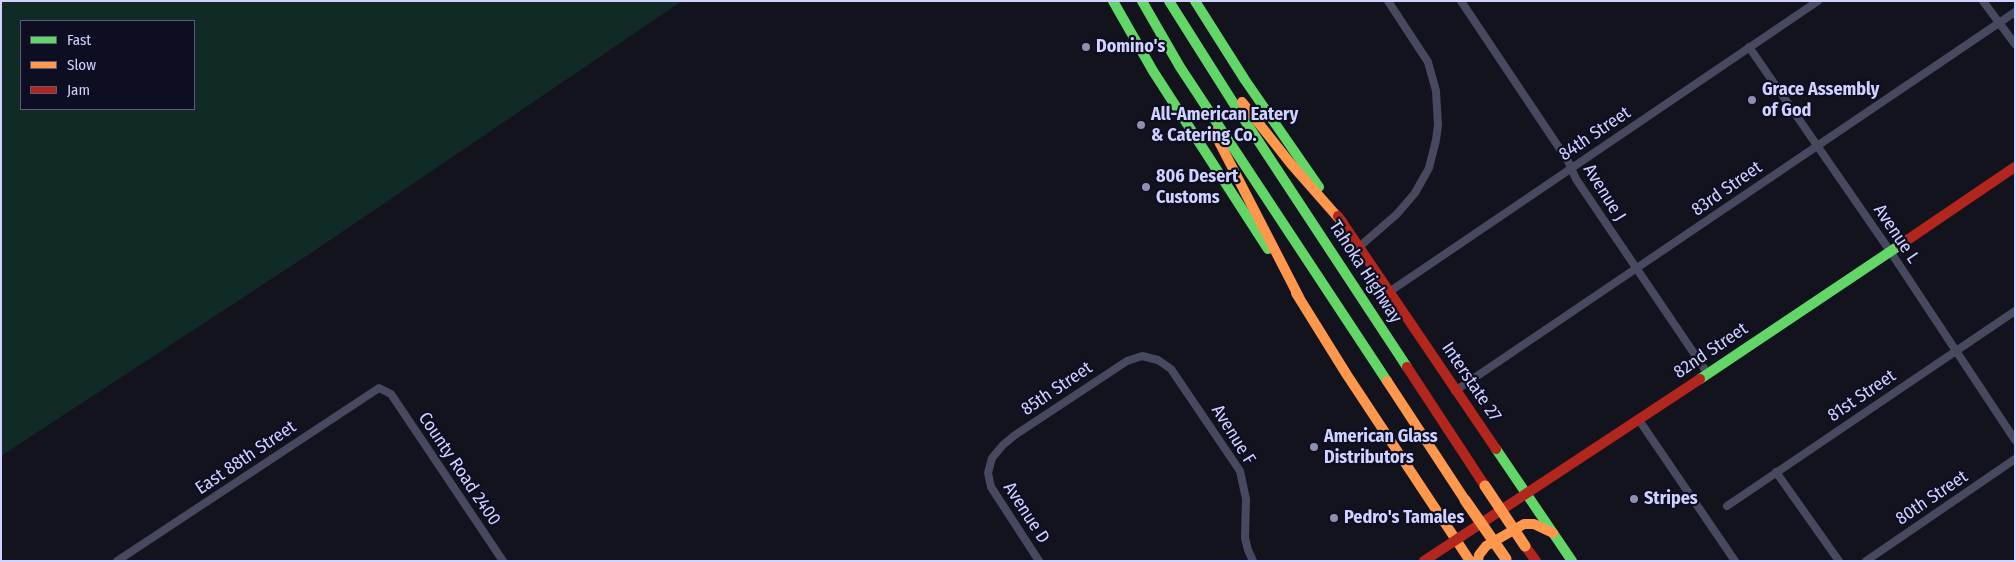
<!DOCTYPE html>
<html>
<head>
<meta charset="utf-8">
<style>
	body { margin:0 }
	#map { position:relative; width:2016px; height:562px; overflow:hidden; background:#13131e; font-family:"Fira Sans Condensed",sans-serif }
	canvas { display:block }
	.frame { position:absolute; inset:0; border:2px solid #d0d3ff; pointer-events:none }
	.legend { position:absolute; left:20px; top:20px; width:175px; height:90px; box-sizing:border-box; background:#0e0e23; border:1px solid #5c5d7b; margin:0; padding:6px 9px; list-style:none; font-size:15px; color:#d0d3ff }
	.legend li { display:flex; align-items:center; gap:10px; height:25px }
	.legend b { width:25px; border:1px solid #5c5d7b }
</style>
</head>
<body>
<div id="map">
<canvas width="2016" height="562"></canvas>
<div class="frame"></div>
<ul class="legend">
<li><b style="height:6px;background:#63d668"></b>Fast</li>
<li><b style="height:6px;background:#ff974d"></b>Slow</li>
<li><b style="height:6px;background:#b3261e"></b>Jam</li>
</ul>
</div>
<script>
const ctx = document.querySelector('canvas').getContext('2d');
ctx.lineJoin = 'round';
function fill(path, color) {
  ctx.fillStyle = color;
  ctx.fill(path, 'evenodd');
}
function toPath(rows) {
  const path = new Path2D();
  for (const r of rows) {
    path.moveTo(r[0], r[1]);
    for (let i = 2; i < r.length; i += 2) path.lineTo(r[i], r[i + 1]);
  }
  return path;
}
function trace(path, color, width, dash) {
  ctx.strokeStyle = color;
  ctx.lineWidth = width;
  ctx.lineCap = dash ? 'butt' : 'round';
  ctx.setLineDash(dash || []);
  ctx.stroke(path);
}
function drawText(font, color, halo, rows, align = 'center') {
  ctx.font = font + ' "Fira Sans Condensed",sans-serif';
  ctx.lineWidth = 4.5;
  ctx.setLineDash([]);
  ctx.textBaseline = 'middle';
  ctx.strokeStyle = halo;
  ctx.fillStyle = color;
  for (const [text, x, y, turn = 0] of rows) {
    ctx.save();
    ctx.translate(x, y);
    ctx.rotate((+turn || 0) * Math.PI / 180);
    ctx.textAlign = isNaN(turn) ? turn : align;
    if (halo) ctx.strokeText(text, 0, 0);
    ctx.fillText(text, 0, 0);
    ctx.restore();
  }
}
const green = toPath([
	[1,1,682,1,311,253,1,456],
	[21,21,194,21,194,109,21,109]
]);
const street = toPath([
	[1461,1,1568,161,1576,179,1708,374],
	[1983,1,2015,44],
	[1749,47,1890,251,2015,440],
	[1359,247,1397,214,1415,193,1429,168,1436,140,1438,125,1436,91,1428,62,1388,1],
	[1389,292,1818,1],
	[1455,391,2015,12],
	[1639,420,1735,561],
	[1776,472,1839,561],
	[1727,506,2015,311],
	[117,561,379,388,391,394,503,561],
	[1039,561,991,487,988,473,992,458,1003,445,1015,435,1127,361,1142,356,1158,360,1171,369,1240,471,1246,499,1245,538,1248,550,1253,561],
	[1866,561,2015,459]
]);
const fast = toPath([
	[1113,1,1153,71,1268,249],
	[1142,1,1180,67,1387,381],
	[1169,1,1234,104,1407,367],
	[1195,1,1245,80,1319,187],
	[1700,379,1900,245],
	[1496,449,1572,561]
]);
const slow = toPath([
	[1242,102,1291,164,1342,222],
	[1214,132,1300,299],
	[1296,293,1347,375,1470,561],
	[1387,381,1465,500],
	[1478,561,1479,555,1486,546,1524,524,1534,524,1553,533]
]);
const jam = toPath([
	[1338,216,1496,449],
	[1900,245,2015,167],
	[1407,367,1485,486],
	[1525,546,1536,561],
	[1424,561,1700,379]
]);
const slowBridge = toPath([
	[1485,486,1525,546],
	[1465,500,1506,559]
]);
const markers = [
	[1086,47,5,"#8e90b0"],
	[1752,100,5,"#8e90b0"],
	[1141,125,5,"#8e90b0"],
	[1146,187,5,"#8e90b0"],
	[1314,447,5,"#8e90b0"],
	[1634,499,5,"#8e90b0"],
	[1334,518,5,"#8e90b0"]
];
const poiNames = [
	["Domino's",1096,47],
	["Grace Assembly",1762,90],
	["of God",1762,111],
	["All-American Eatery",1151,115],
	["& Catering Co.",1151,136],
	["806 Desert",1156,177],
	["Customs",1156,198],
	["American Glass",1324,437],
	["Distributors",1324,458],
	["Stripes",1644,499],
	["Pedro's Tamales",1344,518]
];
const streetNames = [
	["84th Street",1595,134,-34],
	["83rd Street",1727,189,-35],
	["Avenue J",1604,193,58],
	["Avenue L",1896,234,56],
	["Tahoka Highway",1365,272,57],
	["82nd Street",1711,351,-34],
	["Interstate 27",1471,382,56],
	["85th Street",1057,389,-34],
	["81st Street",1862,396,-34],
	["Avenue F",1233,435,58],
	["East 88th Street",246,458,-34],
	["County Road 2400",459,469,56],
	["80th Street",1932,498,-34],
	["Avenue D",1026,513,57]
];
fill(green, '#102a26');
trace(street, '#474a5f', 8);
trace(fast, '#63d668', 10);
trace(slow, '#ff974d', 10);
trace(jam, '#b3261e', 10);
trace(slowBridge, '#ff974d', 11);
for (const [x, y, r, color] of markers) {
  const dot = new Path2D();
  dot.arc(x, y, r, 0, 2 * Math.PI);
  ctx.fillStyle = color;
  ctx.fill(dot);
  trace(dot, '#0e0e23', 2);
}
drawText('bold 18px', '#d0d3ff', '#0e0e23', poiNames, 'left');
drawText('18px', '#d0d3ff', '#0e0e23', streetNames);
</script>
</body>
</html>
